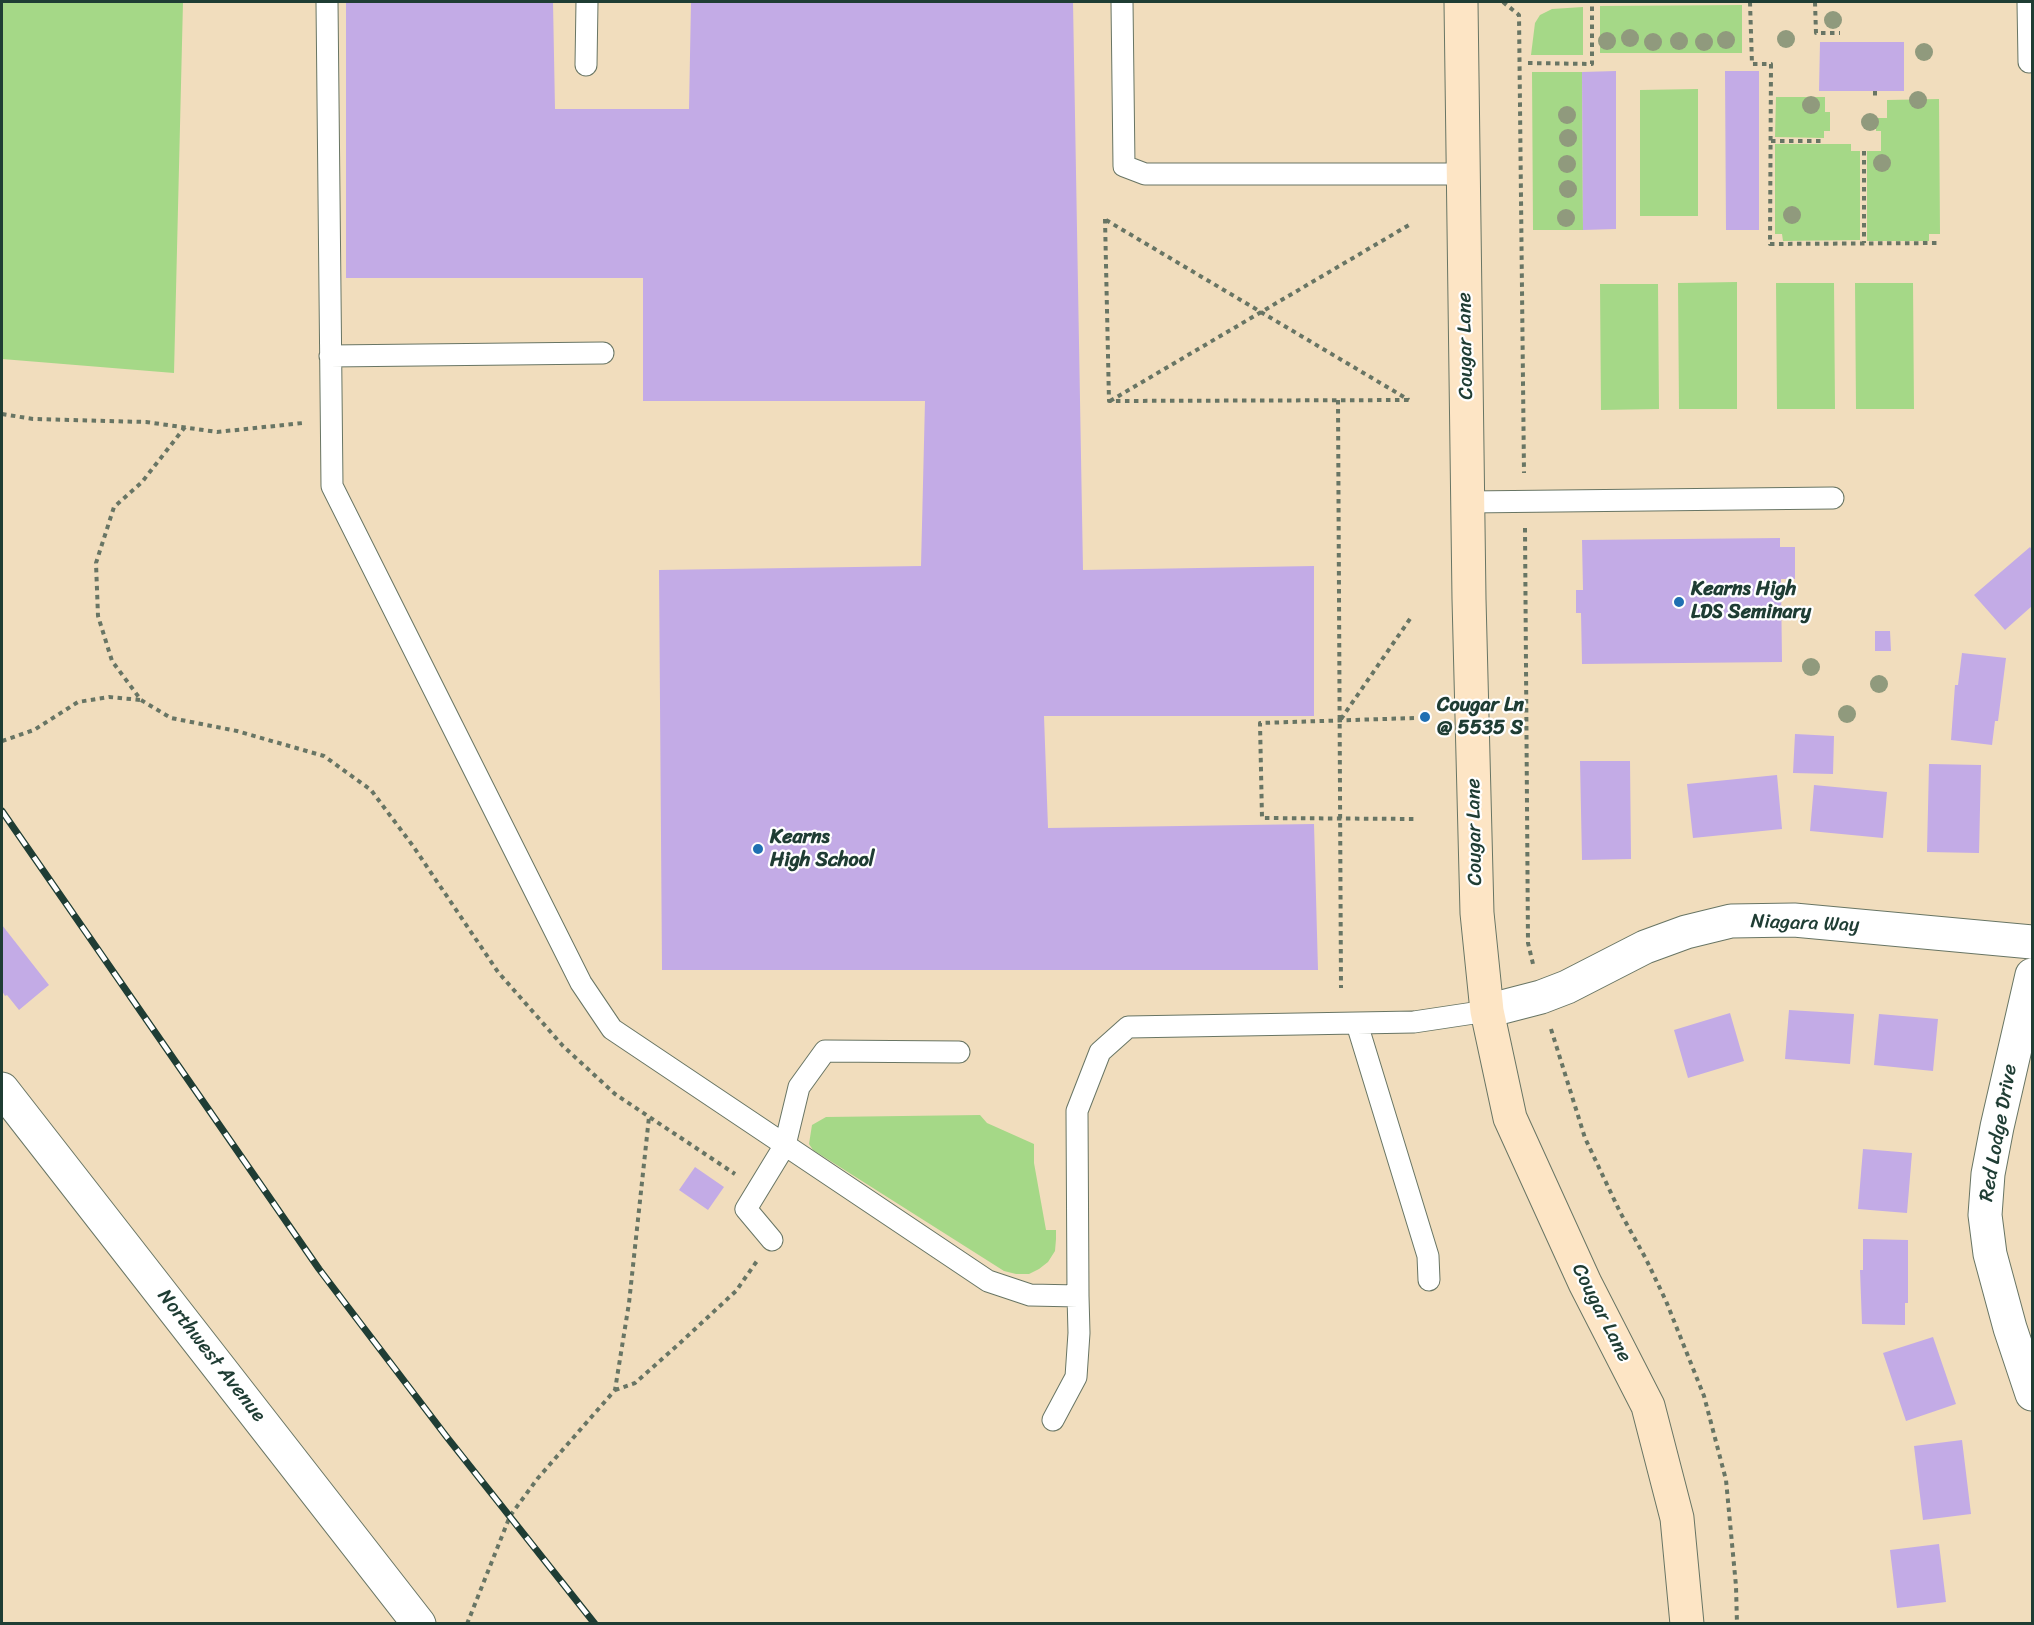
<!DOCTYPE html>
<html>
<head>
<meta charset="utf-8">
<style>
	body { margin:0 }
	#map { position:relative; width:2034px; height:1625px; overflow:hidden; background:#f1ddbd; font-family:Sriracha,sans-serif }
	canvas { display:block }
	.frame { position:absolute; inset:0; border:3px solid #1f3d34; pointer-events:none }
</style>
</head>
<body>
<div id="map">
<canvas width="2034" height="1625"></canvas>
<div class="frame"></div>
</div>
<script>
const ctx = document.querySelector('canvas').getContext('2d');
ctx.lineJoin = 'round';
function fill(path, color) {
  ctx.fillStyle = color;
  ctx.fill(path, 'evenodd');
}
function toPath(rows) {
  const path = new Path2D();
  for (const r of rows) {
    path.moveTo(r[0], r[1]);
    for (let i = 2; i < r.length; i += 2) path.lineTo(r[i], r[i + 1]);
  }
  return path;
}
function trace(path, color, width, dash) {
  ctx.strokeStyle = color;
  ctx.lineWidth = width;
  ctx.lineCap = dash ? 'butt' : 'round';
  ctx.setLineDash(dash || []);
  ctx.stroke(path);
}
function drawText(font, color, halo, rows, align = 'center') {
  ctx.font = font + ' Sriracha,sans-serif';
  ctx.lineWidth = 4.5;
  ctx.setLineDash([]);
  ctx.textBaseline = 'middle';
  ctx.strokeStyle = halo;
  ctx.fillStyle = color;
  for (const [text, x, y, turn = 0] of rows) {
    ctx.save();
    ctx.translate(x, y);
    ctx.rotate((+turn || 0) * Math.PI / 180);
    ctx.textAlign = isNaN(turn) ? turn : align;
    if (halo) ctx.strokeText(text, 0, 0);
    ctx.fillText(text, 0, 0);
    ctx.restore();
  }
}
const green = toPath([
	[2,2,183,2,174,373,2,359],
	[1742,5,1742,53,1600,53,1600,6],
	[1583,7,1583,55,1531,55,1535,23,1540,15,1552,9],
	[1532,72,1582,72,1583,230,1533,230],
	[1698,89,1698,216,1640,216,1640,90],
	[1776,97,1825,97,1825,112,1830,112,1830,131,1824,131,1824,138,1775,137],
	[1939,99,1940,234,1929,234,1929,241,1867,241,1867,151,1881,151,1881,131,1876,131,1876,118,1887,118,1887,100],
	[1775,144,1851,144,1851,151,1860,151,1860,240,1783,241,1782,234,1775,234],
	[1737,282,1737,409,1679,409,1678,283],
	[1776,283,1834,283,1835,409,1777,409],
	[1855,283,1913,283,1914,409,1856,409],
	[1600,284,1658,284,1659,409,1601,410],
	[980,1115,987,1123,1034,1144,1034,1163,1046,1230,1056,1230,1056,1239,1055,1251,1048,1262,1039,1269,1029,1274,1016,1274,1004,1271,813,1150,809,1144,812,1125,826,1117]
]);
const building = toPath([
	[346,2,553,2,555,109,689,109,691,2,1073,2,1083,570,1314,566,1314,716,1044,716,1048,828,1314,824,1318,970,662,970,659,570,921,566,925,401,643,401,643,278,346,278],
	[1820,42,1904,42,1904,91,1819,91],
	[1616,71,1616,229,1583,230,1582,72],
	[1725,71,1759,71,1759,230,1726,230],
	[1780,538,1780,547,1795,547,1795,579,1781,579,1782,662,1582,664,1581,613,1576,613,1576,590,1583,590,1582,540],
	[2030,547,2032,550,2032,606,2005,630,1974,595],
	[1875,631,1890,631,1891,651,1875,651],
	[1962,653,2006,658,1998,721,1995,721,1992,745,1951,740,1955,685,1958,685],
	[1795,734,1834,736,1833,774,1793,773],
	[1580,761,1630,761,1631,859,1582,860],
	[1929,764,1981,765,1979,853,1927,852],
	[1777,775,1782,829,1693,838,1687,784],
	[1814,785,1887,792,1883,838,1810,831],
	[2,925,49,985,19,1010,7,995,5,996,2,991],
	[1789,1010,1854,1014,1850,1064,1785,1059],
	[1730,1013,1744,1061,1688,1078,1674,1030],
	[1879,1014,1938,1019,1933,1071,1874,1065],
	[1863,1149,1912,1153,1907,1213,1858,1209],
	[695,1167,724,1187,708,1210,679,1190],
	[1863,1239,1908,1240,1908,1303,1905,1303,1905,1325,1862,1324,1860,1270,1863,1270],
	[1933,1337,1956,1404,1906,1421,1883,1353],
	[1962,1440,1971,1514,1923,1520,1914,1446],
	[1939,1544,1946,1602,1897,1608,1890,1550]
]);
const path = toPath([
	[1503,2,1519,15,1524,473],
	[1750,2,1752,64,1771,64,1770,244,1940,243],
	[1815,2,1816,33,1840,33],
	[1528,63,1592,64,1592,3],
	[1875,91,1875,100],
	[1771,141,1824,141],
	[1864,151,1864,243],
	[1105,219,1109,401,1411,400],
	[1106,220,1409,400],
	[1338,400,1341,988],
	[1110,401,1409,225],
	[2,414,33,419,146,422,217,432,303,423],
	[185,427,142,482,114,507,96,563,98,616,112,661,141,700,171,718,237,731,324,756,371,790,413,846,498,972,563,1046,615,1094,735,1174],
	[1525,528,1528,943,1533,964],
	[1414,718,1260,723,1262,818,1415,819],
	[1341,719,1412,616],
	[2,741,34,730,78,702,109,697,141,700],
	[1551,1029,1585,1138,1620,1212,1646,1259,1666,1301,1704,1396,1726,1480,1736,1586,1737,1624],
	[615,1390,635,1383,680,1343,736,1291,757,1261],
	[467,1624,510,1516,538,1478,615,1390,629,1303,649,1117]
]);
const lane = toPath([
	[327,2,332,486,581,983,612,1029,988,1281,1030,1295,1078,1296,1077,1111,1100,1052,1128,1027,1414,1022,1487,1011],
	[1122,2,1124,166,1145,174,1464,174],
	[2028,2,2029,62],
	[586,65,587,2],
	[330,356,603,353],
	[1468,502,1833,498],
	[1357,1024,1428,1256,1429,1280],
	[772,1240,746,1209,785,1145,799,1087,825,1051,959,1052],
	[1053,1420,1076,1377,1079,1333,1078,1296]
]);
const street = toPath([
	[2032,975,1997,1127,1988,1174,1985,1215,1990,1254,2010,1328,2032,1394],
	[1487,1011,1541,997,1567,987,1645,947,1686,932,1731,921,1794,920,2032,942],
	[2,1089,419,1624]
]);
const secondary = toPath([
	[1461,2,1469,599,1477,913,1487,1011,1510,1118,1585,1283,1648,1406,1677,1518,1687,1624]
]);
const rail = toPath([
	[2,811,319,1269,446,1436,595,1624]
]);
const trees = [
	[1833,20],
	[1630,38],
	[1786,39],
	[1726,40],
	[1607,41],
	[1679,41],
	[1653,42],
	[1704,42],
	[1924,52],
	[1918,100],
	[1811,105],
	[1567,115],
	[1870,122],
	[1568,138],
	[1882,163],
	[1567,164],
	[1568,189],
	[1792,215],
	[1566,218],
	[1811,667],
	[1879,684],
	[1847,714]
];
const markers = [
	[1679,602,6,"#1f6fb2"],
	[1425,717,6,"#1f6fb2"],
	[758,849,6,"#1f6fb2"]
];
const streetNames = [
	["Cougar Lane",1466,346,-91],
	["Cougar Lane",1475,832,-91],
	["Niagara Way",1805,924,2],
	["Red Lodge Drive",1999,1133,-80],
	["Cougar Lane",1601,1313,63],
	["Northwest Avenue",211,1356,52]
];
const poiNames = [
	["Kearns High",1691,590],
	["LDS Seminary",1691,613],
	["Cougar Ln",1437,706],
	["@ 5535 S",1437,729],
	["Kearns",770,838],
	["High School",770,861]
];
fill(green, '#a5d887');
fill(building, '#c3abe6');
trace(lane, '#687564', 23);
trace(street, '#687564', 35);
trace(secondary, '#687564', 35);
trace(path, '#687564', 4, [4.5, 4.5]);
trace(lane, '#fff', 21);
trace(street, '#fff', 33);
trace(secondary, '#fde5c5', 33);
trace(rail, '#1f3d34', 7);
trace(rail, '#fff', 4.5, [14]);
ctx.fillStyle = '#909a7d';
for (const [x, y] of trees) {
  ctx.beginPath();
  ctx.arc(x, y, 9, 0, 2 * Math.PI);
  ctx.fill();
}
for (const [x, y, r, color] of markers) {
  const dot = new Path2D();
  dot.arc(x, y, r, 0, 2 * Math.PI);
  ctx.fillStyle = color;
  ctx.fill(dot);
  trace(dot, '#fff', 2);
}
drawText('20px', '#1f3d34', '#fff', streetNames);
drawText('bold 20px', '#1f3d34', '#fff', poiNames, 'left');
</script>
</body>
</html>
